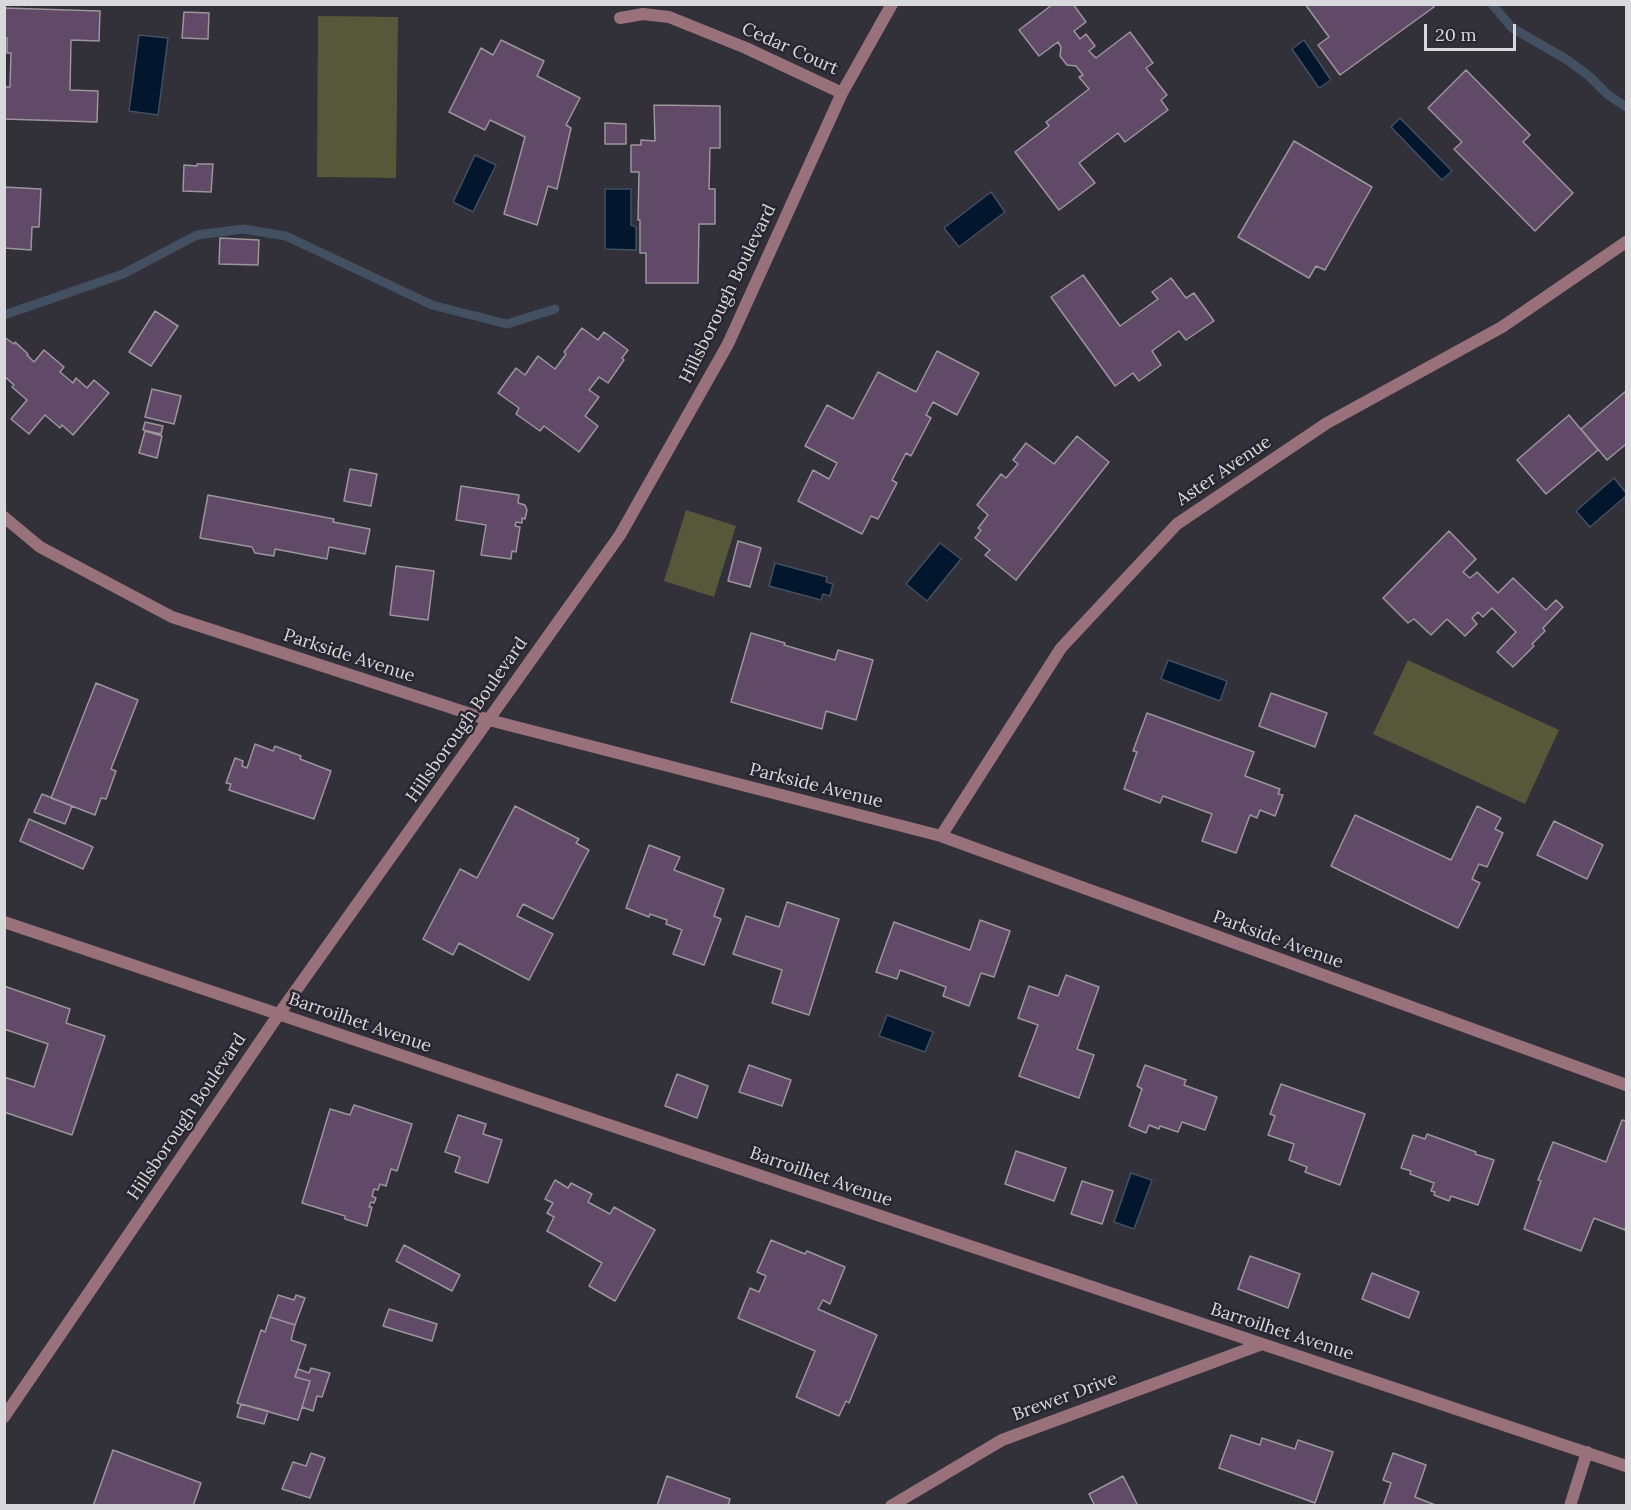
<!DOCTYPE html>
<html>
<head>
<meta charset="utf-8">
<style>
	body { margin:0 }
	#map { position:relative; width:1631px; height:1510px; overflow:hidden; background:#323038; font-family:Lora,serif }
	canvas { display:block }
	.frame { position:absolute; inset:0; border:6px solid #d9d8dd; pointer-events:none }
	.scale { position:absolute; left:1424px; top:24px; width:92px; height:27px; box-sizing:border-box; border:3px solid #d9d8dd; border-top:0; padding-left:8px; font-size:18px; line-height:21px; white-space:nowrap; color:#d9d8dd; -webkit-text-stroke:4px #28262e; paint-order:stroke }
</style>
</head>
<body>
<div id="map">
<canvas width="1631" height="1510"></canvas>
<div class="frame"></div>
<div class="scale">20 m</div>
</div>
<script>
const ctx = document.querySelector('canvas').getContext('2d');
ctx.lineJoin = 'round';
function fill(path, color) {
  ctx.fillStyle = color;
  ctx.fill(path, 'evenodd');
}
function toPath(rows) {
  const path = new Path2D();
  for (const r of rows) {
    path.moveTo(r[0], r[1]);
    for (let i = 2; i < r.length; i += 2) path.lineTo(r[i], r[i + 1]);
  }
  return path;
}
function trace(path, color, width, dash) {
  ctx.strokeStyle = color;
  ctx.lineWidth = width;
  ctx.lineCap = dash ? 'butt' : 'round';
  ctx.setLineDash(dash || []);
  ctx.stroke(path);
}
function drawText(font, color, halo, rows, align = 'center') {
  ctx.font = font + ' Lora,serif';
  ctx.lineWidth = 5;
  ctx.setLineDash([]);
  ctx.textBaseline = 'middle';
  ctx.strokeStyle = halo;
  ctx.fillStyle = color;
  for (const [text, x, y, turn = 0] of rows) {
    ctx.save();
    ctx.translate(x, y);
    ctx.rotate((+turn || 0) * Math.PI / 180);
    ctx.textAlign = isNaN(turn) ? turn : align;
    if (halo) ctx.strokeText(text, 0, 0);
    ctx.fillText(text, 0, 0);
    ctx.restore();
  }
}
const green = toPath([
	[318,16,398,17,396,178,317,177],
	[686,510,736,526,714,597,664,581],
	[1408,660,1559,730,1525,804,1373,734]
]);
const water = toPath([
	[139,35,168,38,158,115,129,111,139,35],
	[1304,40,1331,80,1319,88,1292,49,1304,40],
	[1400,118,1452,171,1442,180,1391,127,1400,118],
	[475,155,496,165,473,212,453,202,475,155],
	[605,189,631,189,631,225,636,227,636,250,605,249,605,189],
	[991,192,1005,212,959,247,944,228,991,192],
	[1614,478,1626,493,1626,496,1590,527,1576,511,1614,478],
	[940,543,961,559,927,601,906,584,940,543],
	[775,563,827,577,826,582,833,584,830,596,823,594,821,600,769,586,775,563],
	[1168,660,1227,681,1220,701,1161,679,1168,660],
	[887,1015,933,1032,925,1052,879,1036,887,1015],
	[1131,1173,1152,1180,1134,1229,1114,1222,1131,1173]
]);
const stream = toPath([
	[1492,4,1512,28,1566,59,1588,75,1607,94,1626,107],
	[4,315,123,274,197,235,243,229,286,236,432,305,507,324,555,309]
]);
const building = toPath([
	[1053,4,1073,4,1086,22,1074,31,1080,39,1086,34,1095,46,1089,51,1096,58,1130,32,1153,63,1146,68,1167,95,1161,100,1168,110,1125,142,1118,133,1079,163,1095,183,1059,210,1015,152,1049,126,1046,122,1089,89,1079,77,1083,75,1076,66,1067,65,1060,56,1061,47,1058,42,1039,56,1019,30,1053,4],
	[1305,4,1432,4,1434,7,1340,75,1318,45,1329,37,1305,4],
	[4,8,100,11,99,41,71,40,70,90,98,91,97,122,4,119,4,87,10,87,11,53,7,53,7,38,4,38,4,8],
	[184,12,209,13,208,39,182,38,184,12],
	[501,40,544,61,537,76,580,98,566,125,571,128,557,189,548,186,537,225,504,214,525,137,490,120,485,130,449,112,481,48,493,55,501,40],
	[1466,70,1530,135,1523,142,1573,193,1535,231,1454,149,1462,142,1428,108,1466,70],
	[654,105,720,106,720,148,710,148,709,189,715,189,715,224,699,224,698,283,646,283,646,253,640,253,640,220,638,220,639,172,631,172,631,145,641,145,641,140,655,141,654,105],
	[605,123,626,124,626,144,605,144,605,123],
	[1294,141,1372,187,1325,270,1316,266,1309,278,1238,237,1294,141],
	[197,164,213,164,211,192,183,191,184,165,197,166,197,164],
	[4,187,41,189,39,227,32,227,31,250,4,248,4,187],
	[220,238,259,240,258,265,219,264,220,238],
	[1083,275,1120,326,1158,299,1152,292,1171,278,1186,298,1194,293,1214,321,1186,340,1179,331,1152,351,1161,365,1139,381,1133,373,1115,386,1051,297,1083,275],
	[155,311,178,326,151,366,129,352,155,311],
	[582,328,598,340,604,332,628,350,622,358,624,360,608,383,599,377,589,390,599,397,585,416,598,426,579,452,544,426,540,431,516,414,519,408,498,393,516,368,525,375,538,356,555,369,566,354,564,352,582,328],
	[4,337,14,344,15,342,28,354,27,355,34,362,44,350,64,367,60,372,73,383,76,378,87,388,94,380,109,393,73,435,62,425,60,428,45,415,29,434,11,419,27,400,12,387,14,385,4,376,4,337],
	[937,351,979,373,957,415,933,402,926,415,931,418,911,456,906,453,892,480,897,483,878,519,871,516,862,534,798,501,813,470,829,479,837,463,805,446,827,405,853,419,878,372,916,392,937,351],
	[152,389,181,396,174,424,145,417,152,389],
	[1626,391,1626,444,1607,460,1581,429,1626,391],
	[1569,415,1598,450,1546,494,1517,460,1569,415],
	[145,422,163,426,161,434,143,430,145,422],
	[145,431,162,436,157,458,139,453,145,431],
	[1077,436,1109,462,1016,580,985,555,990,550,975,538,981,530,978,528,988,515,977,505,1001,474,1006,478,1018,464,1013,460,1026,443,1054,464,1077,436],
	[350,469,377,474,371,506,344,501,350,469],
	[461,486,519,495,518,503,525,505,527,510,525,519,522,518,522,523,516,522,515,526,520,527,516,552,512,551,511,559,481,555,486,525,456,520,461,486],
	[208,495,334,519,333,522,370,529,365,554,329,547,327,559,275,549,274,556,255,553,252,547,200,538,208,495],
	[1449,531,1476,559,1463,572,1470,578,1477,572,1498,593,1513,578,1546,610,1556,600,1563,607,1543,628,1545,631,1532,644,1534,646,1513,667,1497,652,1516,632,1492,608,1483,617,1478,612,1472,618,1477,624,1465,636,1447,619,1431,635,1414,619,1408,623,1383,598,1449,531],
	[738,541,761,548,750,587,728,581,738,541],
	[396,566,434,571,428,620,390,615,396,566],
	[751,633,785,643,784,645,835,660,838,650,873,660,856,720,826,711,822,729,731,702,751,633],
	[96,683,138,700,111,769,116,771,106,799,101,798,95,815,51,798,96,683],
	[1271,693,1327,713,1315,747,1259,726,1271,693],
	[1147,713,1254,752,1245,776,1280,789,1278,794,1283,795,1275,816,1260,810,1257,818,1250,815,1236,853,1202,841,1212,814,1163,796,1160,803,1124,789,1137,752,1133,751,1147,713],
	[255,744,273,751,275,746,301,756,300,759,331,771,314,819,229,790,231,784,226,783,235,758,243,761,242,766,247,768,255,744],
	[42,794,72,806,65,824,34,812,42,794],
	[515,806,579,839,576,843,589,850,553,919,523,904,517,916,553,934,529,980,459,943,453,955,423,939,460,869,477,878,515,806],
	[1477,806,1501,818,1495,829,1503,833,1487,867,1479,864,1472,879,1480,883,1458,928,1331,866,1355,815,1451,860,1477,806],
	[29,819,93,847,83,869,20,841,29,819],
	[1554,821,1603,845,1587,879,1537,855,1554,821],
	[649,845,680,857,674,870,724,889,714,916,721,919,704,965,673,954,682,930,666,924,667,920,650,914,649,917,626,908,649,845],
	[787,902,839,919,809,1015,772,1003,782,970,733,954,746,916,779,927,787,902],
	[980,920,1010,931,994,977,981,973,969,1006,943,996,946,987,900,970,897,979,876,972,894,922,970,950,980,920],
	[1066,975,1099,987,1077,1049,1094,1055,1079,1098,1019,1076,1038,1025,1018,1018,1029,986,1058,996,1066,975],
	[4,986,70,1009,66,1023,105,1036,72,1135,4,1112,4,1077,34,1087,48,1044,4,1029,4,986],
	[749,1065,791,1080,782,1106,739,1092,749,1065],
	[1145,1065,1186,1080,1184,1085,1217,1097,1205,1130,1182,1122,1178,1132,1160,1126,1159,1129,1149,1125,1146,1133,1129,1126,1142,1089,1137,1086,1145,1065],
	[677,1074,708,1086,697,1118,665,1106,677,1074],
	[1281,1084,1365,1114,1340,1185,1305,1172,1307,1167,1289,1160,1294,1144,1268,1135,1275,1116,1270,1114,1281,1084],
	[354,1105,412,1124,397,1171,391,1169,386,1186,380,1184,378,1190,374,1189,372,1196,376,1198,374,1203,371,1202,369,1207,372,1207,367,1226,345,1219,345,1216,302,1203,330,1109,350,1115,354,1105],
	[458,1115,486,1124,483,1134,502,1140,488,1183,455,1172,460,1157,445,1152,458,1115],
	[1622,1120,1626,1121,1626,1226,1625,1230,1594,1218,1581,1251,1524,1229,1541,1181,1538,1180,1553,1142,1606,1162,1622,1120],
	[1427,1134,1476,1152,1475,1154,1494,1160,1478,1205,1451,1196,1449,1201,1434,1195,1435,1192,1431,1191,1434,1183,1410,1174,1411,1171,1401,1168,1413,1135,1425,1139,1427,1134],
	[1016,1151,1066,1168,1054,1201,1005,1184,1016,1151],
	[555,1180,568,1188,571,1183,592,1194,588,1202,610,1214,614,1207,655,1230,615,1301,589,1286,602,1263,547,1231,554,1217,547,1213,553,1203,545,1199,555,1180],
	[1082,1181,1113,1191,1102,1224,1071,1214,1082,1181],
	[771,1240,805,1254,807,1251,845,1267,830,1304,823,1300,818,1309,877,1335,849,1403,846,1401,839,1416,796,1397,815,1351,738,1318,750,1288,759,1292,766,1276,757,1272,771,1240],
	[404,1245,460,1275,452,1291,396,1261,404,1245],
	[1250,1256,1300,1274,1288,1308,1238,1289,1250,1256],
	[1372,1273,1419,1292,1409,1318,1362,1299,1372,1273],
	[278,1295,294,1300,296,1295,305,1298,295,1325,270,1317,278,1295],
	[389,1309,437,1324,432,1341,383,1326,389,1309],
	[270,1317,295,1325,291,1340,306,1345,295,1377,310,1381,298,1420,237,1403,261,1330,265,1332,270,1317],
	[311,1368,330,1373,322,1397,317,1396,313,1411,302,1407,310,1381,295,1377,298,1369,309,1373,311,1368],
	[241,1404,268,1411,264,1424,237,1417,241,1404],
	[1231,1435,1260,1445,1262,1438,1295,1449,1298,1440,1333,1452,1315,1503,1219,1468,1231,1435],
	[113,1450,201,1483,193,1506,93,1506,113,1450],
	[311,1453,325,1458,310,1498,282,1489,293,1462,306,1466,311,1453],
	[1393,1453,1426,1465,1415,1497,1438,1506,1383,1506,1391,1483,1383,1480,1393,1453],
	[667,1476,730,1499,728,1506,657,1506,667,1476],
	[1123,1476,1138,1506,1095,1506,1089,1494,1123,1476]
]);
const street = toPath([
	[620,18,643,14,669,17,746,48,842,93],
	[4,517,40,547,172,617,489,720,941,836,1626,1085],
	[941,836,1061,648,1177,524,1327,423,1502,327,1626,242],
	[4,922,1626,1466],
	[4,1417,279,1014,620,535,728,344,842,93,892,4],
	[891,1506,1002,1440,1262,1344],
	[1570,1506,1587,1452]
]);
const streetNames = [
	["Cedar Court",790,49,24],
	["Hillsborough Boulevard",728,294,-64],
	["Aster Avenue",1224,471,-34],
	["Parkside Avenue",349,656,18],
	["Hillsborough Boulevard",467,720,-55],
	["Parkside Avenue",816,786,14],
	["Parkside Avenue",1278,940,20],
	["Barroilhet Avenue",360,1023,19],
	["Hillsborough Boulevard",187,1117,-56],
	["Barroilhet Avenue",821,1177,19],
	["Barroilhet Avenue",1282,1332,18],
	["Brewer Drive",1065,1397,-20]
];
fill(green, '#55593a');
fill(water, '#02162d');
trace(water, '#425062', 1.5);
trace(stream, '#425062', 9);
fill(building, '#614a67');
trace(building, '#9b959c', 1.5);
trace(street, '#99717b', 12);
drawText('18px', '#d9d8dd', '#28262e', streetNames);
</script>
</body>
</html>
